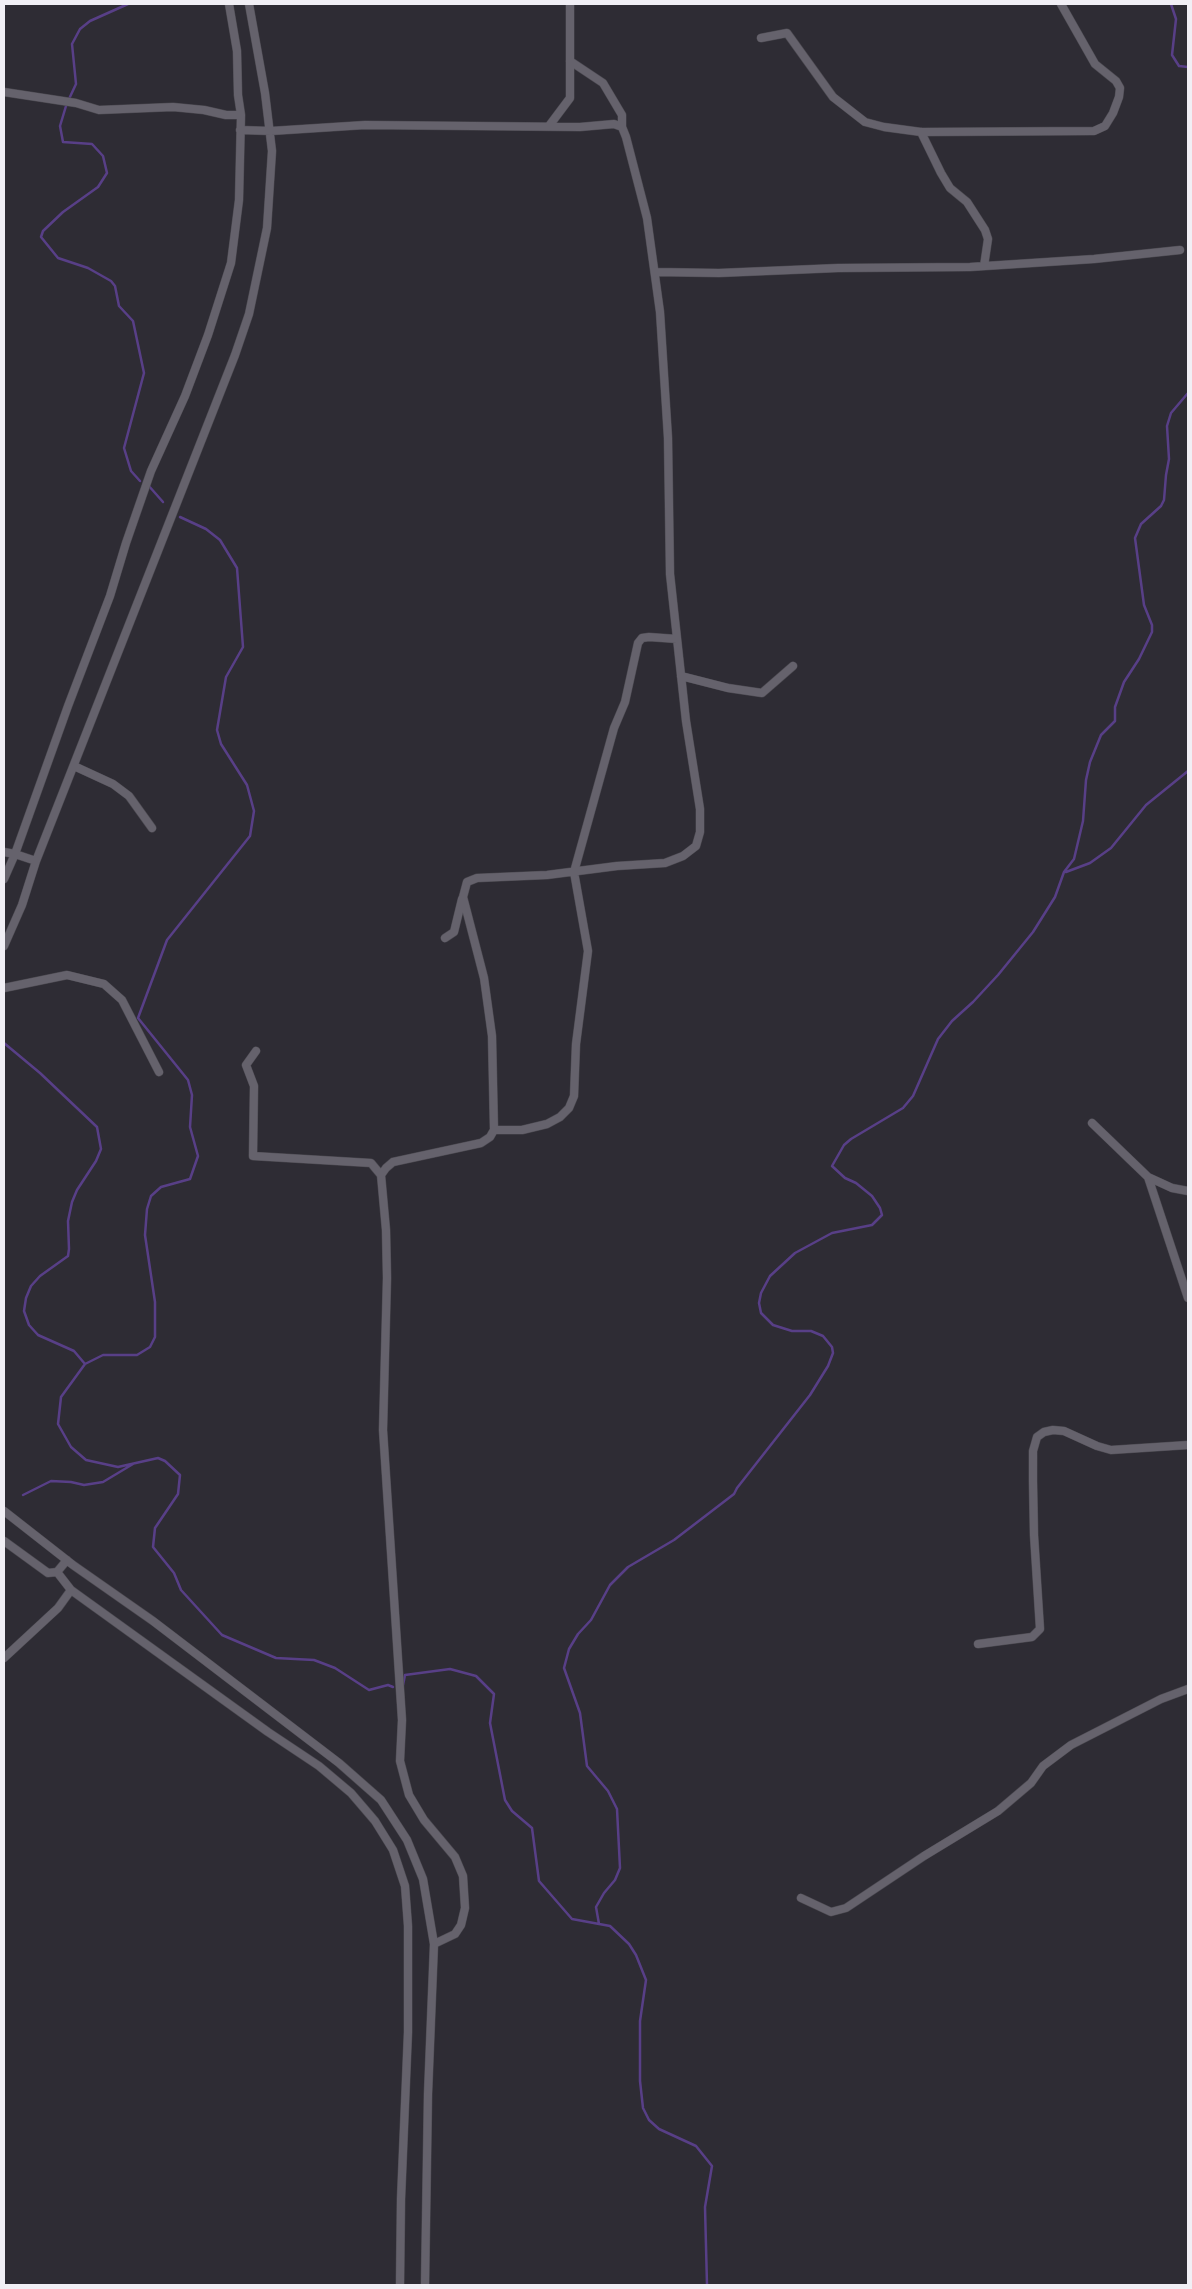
<!DOCTYPE html>
<html>
<head>
<meta charset="utf-8">
<style>
	body { margin:0 }
	#map { position:relative; width:1192px; height:2289px; overflow:hidden; background:#2e2c34; font-family:Montserrat,sans-serif }
	canvas { display:block }
	.frame { position:absolute; inset:0; border:5px solid #f1eff5; pointer-events:none }
</style>
</head>
<body>
<div id="map">
<canvas width="1192" height="2289"></canvas>
<div class="frame"></div>
</div>
<script>
const ctx = document.querySelector('canvas').getContext('2d');
ctx.lineJoin = 'round';
function toPath(rows) {
  const path = new Path2D();
  for (const r of rows) {
    path.moveTo(r[0], r[1]);
    for (let i = 2; i < r.length; i += 2) path.lineTo(r[i], r[i + 1]);
  }
  return path;
}
function trace(path, color, width, dash) {
  ctx.strokeStyle = color;
  ctx.lineWidth = width;
  ctx.lineCap = dash ? 'butt' : 'round';
  ctx.setLineDash(dash || []);
  ctx.stroke(path);
}
const stream = toPath([
	[1171,4,1176,19,1172,55,1179,66,1188,67],
	[69,99,76,84,72,44,80,29,90,21,128,4],
	[66,106,60,126,63,142,92,144,103,156,107,173,98,187,63,212,43,231,41,237,58,258,88,268,111,281,115,286,119,306,133,321,144,373,124,448,131,471,140,481],
	[148,485,163,502],
	[180,517,206,529,220,540,237,568,243,647,226,677,217,730,221,744,247,785,254,811,250,836,167,940,138,1018,188,1080,192,1095,190,1127,198,1156,190,1179,161,1187,151,1196,147,1209,145,1235,155,1302,155,1337,150,1347,137,1355,103,1355,85,1364,61,1397,58,1424,71,1447,86,1460,118,1467,158,1458,165,1461,180,1475,178,1494,155,1528,153,1547,174,1573,181,1590,222,1635,276,1658,314,1660,335,1668,369,1690,388,1685,393,1687],
	[1066,872,1090,863,1111,848,1146,805,1188,771],
	[4,1043,40,1073,97,1127,101,1149,96,1161,77,1190,72,1202,68,1221,69,1249,68,1256,40,1276,31,1286,26,1298,24,1311,29,1325,38,1335,74,1351,85,1364],
	[23,1495,51,1481,71,1482,84,1485,103,1482,133,1464],
	[403,1685,405,1675,450,1669,476,1676,494,1694,490,1723,505,1800,512,1811,532,1828,539,1881,572,1919,610,1926,629,1944,636,1955,646,1980,640,2021,640,2081,643,2108,649,2120,659,2129,696,2146,712,2166,705,2207,707,2285],
	[599,1924,596,1907,604,1893,615,1880,620,1868,617,1809,608,1791,587,1766,580,1713,564,1668,569,1649,578,1634,591,1620,610,1585,628,1567,674,1540,734,1494,737,1488,810,1395,828,1366,833,1353,832,1347,823,1336,811,1331,792,1331,773,1325,761,1313,759,1303,761,1293,770,1276,795,1253,832,1233,872,1225,882,1215,880,1208,872,1196,856,1183,845,1178,832,1166,844,1145,851,1139,903,1108,913,1096,938,1039,952,1021,973,1002,998,975,1033,932,1055,897,1064,872,1074,859,1083,821,1086,780,1090,762,1101,735,1115,721,1115,707,1124,682,1139,659,1152,632,1152,625,1144,605,1135,538,1141,524,1161,506,1164,500,1166,475,1169,459,1167,426,1171,413,1188,393]
]);
const minor = toPath([
	[761,38,787,33,833,97,865,122,884,127,921,132,1094,131,1105,126,1113,113,1119,97,1120,88,1116,81,1095,64,1061,4],
	[570,61,603,83,622,115,622,127],
	[4,92,76,103,99,110,173,107,204,110,226,115,241,115],
	[549,126,570,98,570,4],
	[240,130,271,131,365,125,580,127,614,124,622,127,626,137,647,218,660,312,668,438,670,574,686,721,700,809,700,832,696,846,683,856,665,863,617,866,547,875,477,878,467,882,463,897,484,978,492,1036,494,1130,490,1137,481,1143,393,1162,386,1168,381,1175,386,1230,387,1278,383,1430,402,1720,400,1761,409,1795,424,1820,455,1857,463,1876,465,1908,461,1925,455,1934,434,1944],
	[921,132,941,173,950,188,967,202,985,230,988,239,984,266],
	[655,272,719,273,838,268,970,267,1094,259,1180,250],
	[681,676,728,688,762,693,793,666],
	[74,766,113,784,129,796,152,828],
	[4,852,15,854,36,861],
	[4,879,15,854,68,706,110,596,126,543,151,471,185,396,208,335,231,263,239,200,241,115,238,95,237,51,229,4],
	[445,938,454,932,462,899],
	[4,946,22,905,36,861,235,355,249,314,267,228,272,151,265,93,249,4],
	[4,988,67,975,104,984,122,1000,159,1072],
	[256,1051,246,1065,254,1086,253,1156,371,1163,381,1175],
	[1092,1123,1148,1177,1188,1298],
	[494,1130,522,1130,547,1124,560,1117,569,1108,574,1096,576,1044,588,951,574,872,614,728,625,702,638,643,642,638,649,637,677,639],
	[1148,1177,1172,1188,1188,1191],
	[4,1511,73,1565,153,1621,339,1763,381,1800,407,1840,423,1879,434,1944,428,2094,425,2285],
	[4,1541,48,1573,57,1572],
	[67,1560,57,1572,71,1590,268,1732,319,1766,351,1793,375,1821,393,1850,405,1886,408,1926,408,2032,401,2199,400,2285],
	[978,1644,1032,1637,1040,1629,1034,1535,1033,1482,1033,1451,1037,1437,1044,1432,1053,1430,1064,1431,1097,1446,1111,1450,1188,1445],
	[4,1658,58,1608,71,1590],
	[801,1898,831,1912,846,1908,924,1856,998,1811,1031,1783,1043,1766,1071,1745,1161,1699,1188,1689]
]);
trace(stream, '#583f87', 2.5);
trace(minor, '#4b4950', 9);
trace(minor, '#65626c', 8);
</script>
</body>
</html>
